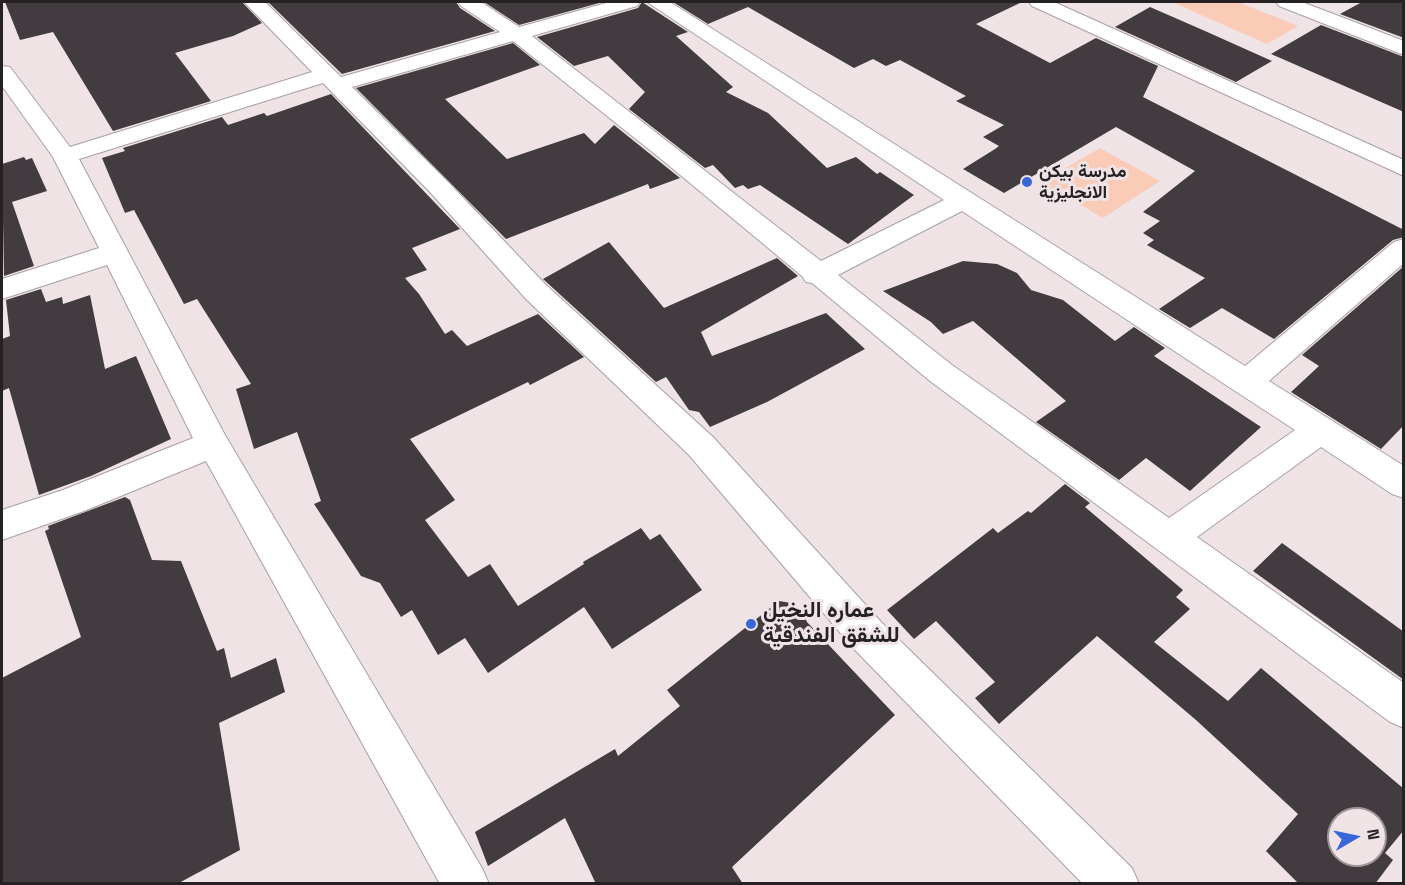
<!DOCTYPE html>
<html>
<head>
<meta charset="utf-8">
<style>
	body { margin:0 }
	#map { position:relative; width:1405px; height:885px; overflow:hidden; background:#efe3e6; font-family:"Space Grotesk",sans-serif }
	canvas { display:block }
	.frame { position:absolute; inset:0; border:3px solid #262223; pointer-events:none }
	.north { position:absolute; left:1327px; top:807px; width:60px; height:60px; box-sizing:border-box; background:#efe3e6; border:2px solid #9f9698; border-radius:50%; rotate:81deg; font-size:16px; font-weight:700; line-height:24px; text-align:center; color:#262223 }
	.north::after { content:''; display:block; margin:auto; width:21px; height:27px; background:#3866d6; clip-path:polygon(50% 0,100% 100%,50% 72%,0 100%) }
</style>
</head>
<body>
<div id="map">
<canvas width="1405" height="885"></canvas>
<div class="frame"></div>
<div class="north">N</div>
</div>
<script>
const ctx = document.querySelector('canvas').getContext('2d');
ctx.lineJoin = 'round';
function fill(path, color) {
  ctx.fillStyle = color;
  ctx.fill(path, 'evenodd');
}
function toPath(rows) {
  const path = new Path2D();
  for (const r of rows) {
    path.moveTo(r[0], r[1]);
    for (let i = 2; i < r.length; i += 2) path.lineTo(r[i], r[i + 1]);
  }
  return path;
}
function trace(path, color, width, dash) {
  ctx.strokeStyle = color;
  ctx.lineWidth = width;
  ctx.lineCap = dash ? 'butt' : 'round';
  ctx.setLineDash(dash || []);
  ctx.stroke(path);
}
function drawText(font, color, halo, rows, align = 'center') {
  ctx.font = font + ' "Space Grotesk",Vazirmatn,sans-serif';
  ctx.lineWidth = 6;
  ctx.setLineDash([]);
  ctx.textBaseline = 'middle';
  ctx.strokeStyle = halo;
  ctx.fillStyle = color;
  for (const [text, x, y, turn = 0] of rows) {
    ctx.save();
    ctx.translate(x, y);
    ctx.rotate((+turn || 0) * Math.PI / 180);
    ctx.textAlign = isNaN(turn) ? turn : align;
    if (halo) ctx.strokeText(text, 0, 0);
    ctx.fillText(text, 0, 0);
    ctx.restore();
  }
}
const green = toPath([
	[1172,2,1238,2,1298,26,1267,44],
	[1100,148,1160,181,1103,218,1042,182]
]);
const building = toPath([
	[5,2,242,2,262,23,233,36,175,53,211,101,113,131,53,32,20,40],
	[268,2,456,2,460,8,495,31,342,74],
	[484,2,603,2,519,25],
	[642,2,688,32,676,36,733,87,726,92,768,113,827,168,856,157,877,174,880,172,914,195,848,244,760,185,748,189,743,185,735,188,713,165,705,168,629,109,645,92,608,56,574,66,537,37,638,8],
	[673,2,1022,2,976,24,1050,63,1096,38,1158,66,1143,97,1404,230,1404,237,1393,240,1274,339,1222,308,1190,328,1159,309,1205,278,1147,245,1154,240,1143,233,1160,221,1143,212,1195,171,1116,127,1004,193,963,169,995,149,999,146,983,137,1004,125,956,101,966,96,900,60,886,66,873,59,854,68,748,7,708,24],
	[1362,2,1404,2,1404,38,1340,14],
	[1150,7,1205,31,1272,61,1236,82,1115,27],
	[1321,25,1404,57,1404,112,1271,54],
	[513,43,540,65,445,99,507,159,584,133,595,144,614,125,680,178,650,189,648,184,506,239,356,88],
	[331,94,460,229,412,248,427,270,405,278,419,294,445,334,452,330,467,346,538,314,584,357,530,385,528,382,410,439,455,500,425,520,468,577,490,564,518,606,584,564,583,562,641,528,650,540,660,534,702,590,612,649,584,607,488,673,465,638,438,655,412,610,401,617,380,583,361,576,314,504,321,501,297,432,254,449,236,389,251,384,197,299,184,304,134,210,125,213,102,158,125,151,123,148,222,117,228,125,264,113,267,116],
	[24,157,26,160,32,158,47,191,12,202,34,266,4,276,2,164],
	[609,242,664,308,777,258,798,276,701,332,712,356,826,313,865,349,767,402,710,427,699,412,689,410,666,377,656,382,543,279],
	[963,261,997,264,1017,273,1031,290,1063,300,1115,341,1134,327,1165,348,1154,356,1261,427,1190,491,1146,458,1119,480,1036,422,1066,401,973,321,943,334,931,322,883,291],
	[1404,266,1404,425,1381,449,1291,392,1319,366,1302,355],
	[41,289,46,302,62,297,63,304,90,295,105,369,136,356,171,439,91,476,39,495,9,388,2,391,2,339,10,336,6,300],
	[1065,484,1090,503,1085,507,1183,590,1176,597,1190,609,1154,642,1228,701,1261,668,1404,789,1404,830,1385,853,1393,860,1375,884,1299,884,1266,851,1298,814,1196,720,1097,636,999,724,975,698,995,682,936,621,914,639,887,610,993,528,998,533,1028,511,1031,513],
	[1339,819,1375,819,1375,855,1339,855],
	[125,497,130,500,152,560,181,561,217,651,224,648,231,678,276,658,285,692,219,723,240,850,177,884,2,884,2,678,81,637,45,531,49,529,48,526],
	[1282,543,1404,632,1404,680,1253,571],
	[779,601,791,603,802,611,807,622,895,715,732,867,743,884,596,884,565,818,488,866,475,832,615,749,618,756,680,706,667,690]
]);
const street = toPath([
	[244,2,265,2,341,77,500,32,461,6,458,2,481,2,519,27,610,2,640,2,637,6,532,36,821,261,944,200,647,2,670,2,1245,366,1394,242,1404,239,1404,263,1269,381,1404,466,1404,498,1392,494,1321,447,1197,537,1404,683,1404,728,1390,722,930,381,812,283,806,282,802,276,661,159,513,41,352,87,448,182,546,285,713,437,882,623,1132,868,1139,884,1083,884,854,649,689,455,526,299,430,192,323,83,79,159,225,435,482,868,489,884,440,884,206,461,84,511,2,540,2,510,63,490,193,438,107,265,2,299,2,279,99,248,53,157,2,86,2,66,10,67,70,147,312,72,244,2],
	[962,211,1235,391,1295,430,1169,518,952,365,838,275,962,211],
	[1029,2,1054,2,1404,160,1404,176,1032,6,1029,2],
	[1276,2,1302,2,1404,41,1404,55,1279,6,1276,2]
]);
const markers = [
	[1027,182,6,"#3866d6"],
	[751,624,6,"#3866d6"]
];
const farPoinames = [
	["مدرسة بيكن",1039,172],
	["الانجليزية",1039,193]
];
const poiNames = [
	["عماره النخيل",763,611],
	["للشقق الفندقية",763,636]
];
fill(green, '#facbb6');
fill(building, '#423b3f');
trace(street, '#a99fa1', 2);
fill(street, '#fff');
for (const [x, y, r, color] of markers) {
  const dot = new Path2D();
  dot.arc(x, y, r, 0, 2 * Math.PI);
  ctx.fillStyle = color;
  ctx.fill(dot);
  trace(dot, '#efe3e6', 2);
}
drawText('bold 18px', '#262223', '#efe3e6', farPoinames, 'left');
drawText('bold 22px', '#262223', '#efe3e6', poiNames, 'left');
</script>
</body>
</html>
